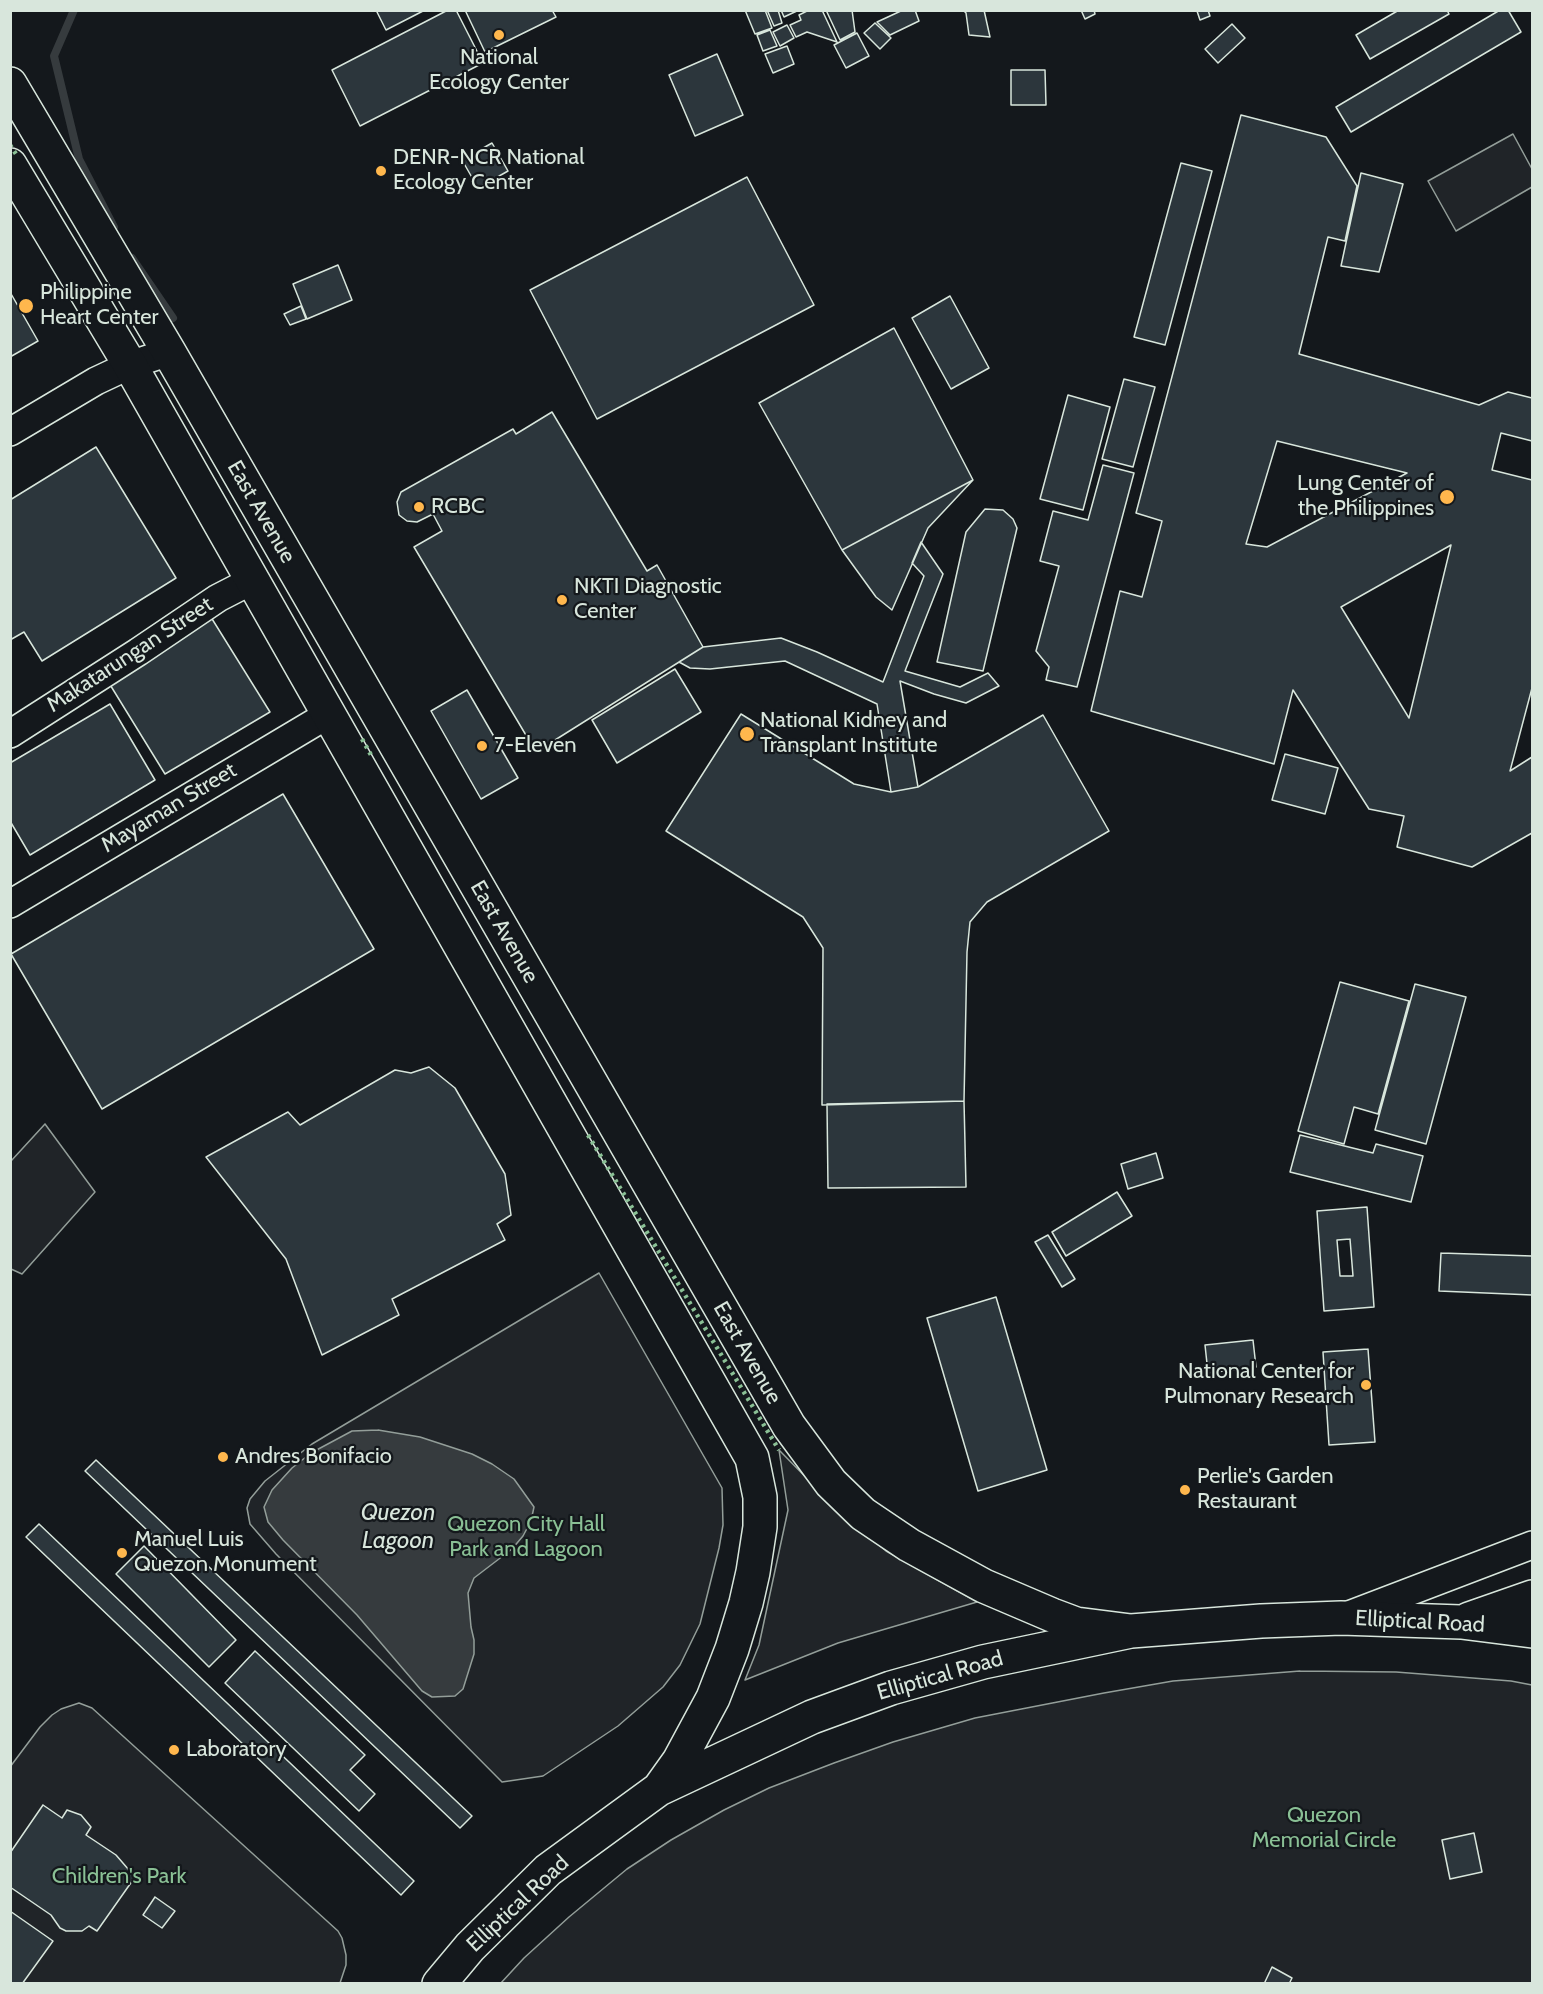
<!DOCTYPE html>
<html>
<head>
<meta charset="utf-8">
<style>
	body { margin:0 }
	#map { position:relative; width:1543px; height:1994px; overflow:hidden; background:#14181c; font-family:Cabin,sans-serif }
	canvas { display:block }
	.frame { position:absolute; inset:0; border:12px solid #d8e6dc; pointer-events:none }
</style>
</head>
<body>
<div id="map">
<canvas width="1543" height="1994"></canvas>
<div class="frame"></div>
</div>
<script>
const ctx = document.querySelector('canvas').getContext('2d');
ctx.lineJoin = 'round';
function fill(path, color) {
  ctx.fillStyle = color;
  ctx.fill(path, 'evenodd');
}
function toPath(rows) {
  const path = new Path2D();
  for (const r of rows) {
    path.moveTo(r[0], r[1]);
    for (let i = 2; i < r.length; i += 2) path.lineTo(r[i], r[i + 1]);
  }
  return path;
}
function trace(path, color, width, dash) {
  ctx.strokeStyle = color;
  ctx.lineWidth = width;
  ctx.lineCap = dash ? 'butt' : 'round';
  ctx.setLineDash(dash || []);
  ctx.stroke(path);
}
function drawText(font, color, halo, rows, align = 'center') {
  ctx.font = font + ' Cabin,sans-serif';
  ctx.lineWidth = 4.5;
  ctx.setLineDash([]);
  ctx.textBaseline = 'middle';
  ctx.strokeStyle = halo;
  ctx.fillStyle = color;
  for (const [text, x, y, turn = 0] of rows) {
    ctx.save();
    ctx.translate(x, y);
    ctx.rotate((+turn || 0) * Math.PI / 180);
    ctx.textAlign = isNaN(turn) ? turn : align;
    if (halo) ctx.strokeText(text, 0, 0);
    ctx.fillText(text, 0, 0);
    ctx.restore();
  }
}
const green = toPath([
	[1513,134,1532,169,1532,187,1456,231,1428,181,1513,134],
	[45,1124,95,1192,22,1274,11,1269,11,1161,45,1124],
	[599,1273,722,1488,723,1525,719,1548,700,1624,680,1665,663,1687,618,1726,543,1776,502,1782,276,1554,250,1524,247,1508,250,1499,265,1481,312,1444,599,1273],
	[779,1450,842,1514,886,1551,977,1602,838,1643,745,1680,759,1645,788,1510,779,1450],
	[1300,1671,1396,1672,1511,1681,1532,1685,1532,1983,500,1984,524,1958,569,1917,627,1869,671,1840,724,1810,769,1788,834,1763,893,1742,975,1718,1104,1693,1173,1681,1300,1671],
	[79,1703,92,1708,338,1931,342,1938,346,1955,346,1965,340,1983,11,1983,10,1767,40,1727,52,1715,61,1709,79,1703]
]);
const water = toPath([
	[378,1430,420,1437,472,1454,492,1464,514,1479,534,1507,531,1521,523,1536,512,1549,474,1578,468,1593,471,1627,474,1640,474,1654,463,1689,455,1696,432,1697,422,1691,357,1615,283,1540,268,1522,264,1507,272,1490,292,1468,311,1453,352,1431,378,1430]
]);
const stream = toPath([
	[74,10,54,56,79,159,114,227],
	[132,258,173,318]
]);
const building = toPath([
	[376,10,425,10,386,30,376,10],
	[448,10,456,10,483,63,360,126,332,70,448,10],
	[465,10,552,10,556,17,485,52,465,10],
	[745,10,765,10,772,28,755,34,745,10],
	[767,10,778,10,782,23,774,26,767,10],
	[781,10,799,10,784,17,781,10],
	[809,10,822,10,837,42,807,32,796,37,790,25,801,20,799,15,809,10],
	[826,10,852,10,855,32,840,40,826,10],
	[903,10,915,10,919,21,890,35,877,22,903,10],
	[963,10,984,10,990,37,969,35,966,13,963,10],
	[1081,10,1094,10,1095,14,1085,19,1081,10],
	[1208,10,1210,16,1200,20,1197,11,1208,10],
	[1399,10,1447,10,1449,14,1370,59,1356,35,1399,10],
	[1500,10,1508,10,1521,32,1351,132,1336,107,1500,10],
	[875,23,891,38,880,49,864,33,875,23],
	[1232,24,1245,38,1218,63,1205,49,1232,24],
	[787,25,794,38,780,46,773,32,787,25],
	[770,30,777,46,763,51,757,35,770,30],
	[857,33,869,56,846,68,834,45,857,33],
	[787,46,794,64,773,73,765,54,787,46],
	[717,54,743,115,695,136,669,75,717,54],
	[1011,70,1045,70,1046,105,1011,105,1011,70],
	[1241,115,1326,137,1357,186,1345,241,1328,237,1299,354,1479,405,1508,392,1532,398,1532,441,1501,433,1492,470,1532,480,1532,688,1510,771,1532,757,1532,833,1472,867,1397,847,1404,816,1369,809,1293,690,1274,764,1091,711,1120,591,1142,597,1162,521,1136,513,1241,115],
	[1277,441,1407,473,1267,547,1246,544,1277,441],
	[1451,545,1409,718,1341,607,1451,545],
	[492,143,508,171,478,188,462,160,492,143],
	[1181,163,1212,171,1165,345,1134,337,1181,163],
	[1361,173,1403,184,1379,272,1341,266,1361,173],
	[747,177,814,305,597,419,530,290,747,177],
	[338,265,352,300,307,319,293,284,338,265],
	[10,292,38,341,10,357,10,292],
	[950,296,989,368,951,389,912,318,950,296],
	[301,306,306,319,290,325,284,314,301,306],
	[894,328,973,480,842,550,759,403,894,328],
	[1124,379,1155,387,1133,467,1102,459,1124,379],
	[1068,395,1110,407,1083,510,1040,499,1068,395],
	[552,412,647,571,657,565,703,647,536,752,414,547,442,531,433,514,417,522,407,521,399,515,397,502,401,492,513,429,516,434,552,412],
	[96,447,176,578,42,661,24,632,10,640,10,500,96,447],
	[1103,465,1134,473,1077,687,1046,680,1049,667,1036,651,1059,566,1040,561,1053,511,1088,520,1103,465],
	[973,480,928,528,892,610,876,597,842,550,973,480],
	[985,509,1003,510,1013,519,1017,528,983,671,937,662,966,532,985,509],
	[921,542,943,574,905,671,960,687,988,673,999,686,966,703,934,694,900,681,918,787,891,792,877,704,785,661,710,669,690,668,679,662,703,647,781,638,817,652,883,682,924,576,912,563,921,542],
	[209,614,270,712,165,774,109,683,209,614],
	[675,669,701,712,617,763,592,720,675,669],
	[467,690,518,778,481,799,431,711,467,690],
	[110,704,155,780,30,855,10,821,10,763,110,704],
	[741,714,854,784,891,792,918,787,1043,715,1109,831,987,902,970,922,967,952,964,1101,822,1105,823,948,803,917,666,831,741,714],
	[1285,754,1338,768,1325,814,1272,800,1285,754],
	[283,794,374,949,102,1109,11,954,283,794],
	[1340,982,1409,1001,1378,1114,1354,1107,1344,1144,1298,1131,1340,982],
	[1415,984,1466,997,1426,1144,1375,1130,1415,984],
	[429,1067,455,1088,505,1174,511,1215,497,1224,505,1240,392,1299,399,1315,322,1355,286,1259,206,1157,288,1112,300,1125,395,1070,411,1073,429,1067],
	[964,1101,966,1187,828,1188,827,1104,964,1101],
	[1300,1135,1373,1153,1376,1144,1423,1156,1411,1202,1290,1172,1300,1135],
	[1156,1153,1163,1178,1128,1189,1121,1164,1156,1153],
	[1117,1192,1132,1216,1066,1256,1052,1232,1117,1192],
	[1367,1207,1374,1307,1324,1311,1317,1211,1367,1207],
	[1350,1239,1353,1276,1340,1276,1337,1240,1350,1239],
	[1048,1235,1075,1279,1062,1287,1035,1242,1048,1235],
	[1441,1253,1532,1256,1532,1295,1439,1291,1441,1253],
	[996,1297,1047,1470,978,1491,927,1318,996,1297],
	[1253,1340,1256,1367,1208,1373,1205,1345,1253,1340],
	[1368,1349,1375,1442,1329,1445,1323,1352,1368,1349],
	[96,1460,472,1816,460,1828,85,1471,96,1460],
	[39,1524,414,1881,401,1895,26,1537,39,1524],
	[144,1546,236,1640,209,1667,116,1574,144,1546],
	[255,1651,365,1755,350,1770,375,1794,359,1811,225,1683,255,1651],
	[43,1805,62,1818,67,1810,81,1815,91,1827,86,1835,116,1855,135,1877,97,1931,89,1926,82,1931,66,1931,60,1928,51,1915,10,1887,10,1853,43,1805],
	[1474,1833,1482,1872,1450,1879,1442,1840,1474,1833],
	[155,1897,175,1911,162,1928,143,1915,155,1897],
	[10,1911,53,1941,22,1984,10,1984,10,1911],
	[1272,1967,1292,1978,1289,1984,1264,1984,1272,1967]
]);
const minor = toPath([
	[10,432,96,381,130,365,169,352],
	[10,734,138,652,218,598,253,580],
	[10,904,329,714],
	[1346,1616,1532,1545]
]);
const major = toPath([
	[10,84,169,352,789,1426,831,1483,863,1514,909,1545,984,1586,1052,1615,1076,1624,1131,1631],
	[10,165,130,365,752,1458,760,1497,760,1527,753,1572,746,1603,732,1649,713,1698,679,1761,659,1789],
	[1469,1619,1532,1597],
	[439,1984,470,1947,548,1870,659,1789,812,1717,891,1688,983,1662,1131,1631,1261,1621,1341,1618,1461,1622,1532,1631]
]);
const hedge = toPath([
	[10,145,16,154],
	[362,739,371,755],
	[588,1135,779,1450]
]);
const markers = [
	[499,35,6,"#ffb74d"],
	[381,171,6,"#ffb74d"],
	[26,306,8,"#ffb74d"],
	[1447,497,8,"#ffb74d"],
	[419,507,6,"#ffb74d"],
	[562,600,6,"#ffb74d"],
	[747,734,8,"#ffb74d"],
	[482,746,6,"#ffb74d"],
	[1366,1385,6,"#ffb74d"],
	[223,1457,6,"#ffb74d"],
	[1185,1490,6,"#ffb74d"],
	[122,1553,6,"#ffb74d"],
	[174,1750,6,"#ffb74d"]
];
const poiNames = [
	["National",499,58,"center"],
	["Ecology Center",499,83,"center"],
	["DENR-NCR National",393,158],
	["Ecology Center",393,183],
	["Philippine",40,293],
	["Heart Center",40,318],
	["Lung Center of",1434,484,"right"],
	["the Philippines",1434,509,"right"],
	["RCBC",431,507],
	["NKTI Diagnostic",574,587],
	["Center",574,612],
	["National Kidney and",760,721],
	["Transplant Institute",760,746],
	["7-Eleven",494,746],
	["National Center for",1354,1372,"right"],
	["Pulmonary Research",1354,1397,"right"],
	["Andres Bonifacio",235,1457],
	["Perlie's Garden",1197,1477],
	["Restaurant",1197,1502],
	["Manuel Luis",134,1540],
	["Quezon Monument",134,1565],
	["Laboratory",186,1750]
];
const streetNames = [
	["East Avenue",261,512,60],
	["Makatarungan Street",130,655,-33],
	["Mayaman Street",169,808,-31],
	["East Avenue",504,932,60],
	["East Avenue",747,1353,60],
	["Elliptical Road",1420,1622,3],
	["Elliptical Road",940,1676,-16],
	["Elliptical Road",518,1904,-43]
];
const parkNames = [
	["Quezon City Hall",526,1525],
	["Park and Lagoon",526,1550],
	["Quezon",1324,1816],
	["Memorial Circle",1324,1841],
	["Children's Park",119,1877]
];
const waterNames = [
	["Quezon",398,1513],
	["Lagoon",398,1541]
];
fill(green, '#202428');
trace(green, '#939e99', 1.5);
fill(water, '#363b3e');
trace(water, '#939e99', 1.5);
trace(stream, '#363b3e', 8);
fill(building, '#2c363c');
trace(building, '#d8e6dc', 1.5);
trace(minor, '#d8e6dc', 30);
trace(major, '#d8e6dc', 36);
trace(minor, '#14181c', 27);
trace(major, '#14181c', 33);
trace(hedge, '#8ac095', 4.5, [3, 4.5]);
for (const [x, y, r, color] of markers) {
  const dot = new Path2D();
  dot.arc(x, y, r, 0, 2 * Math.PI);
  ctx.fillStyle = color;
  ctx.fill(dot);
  trace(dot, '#14181c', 2);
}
drawText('22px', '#d8e6dc', '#14181c', poiNames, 'left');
drawText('22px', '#d8e6dc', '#14181c', streetNames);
drawText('22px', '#8ac095', '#14181c', parkNames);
drawText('italic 24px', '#d8e6dc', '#14181c', waterNames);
</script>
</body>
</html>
